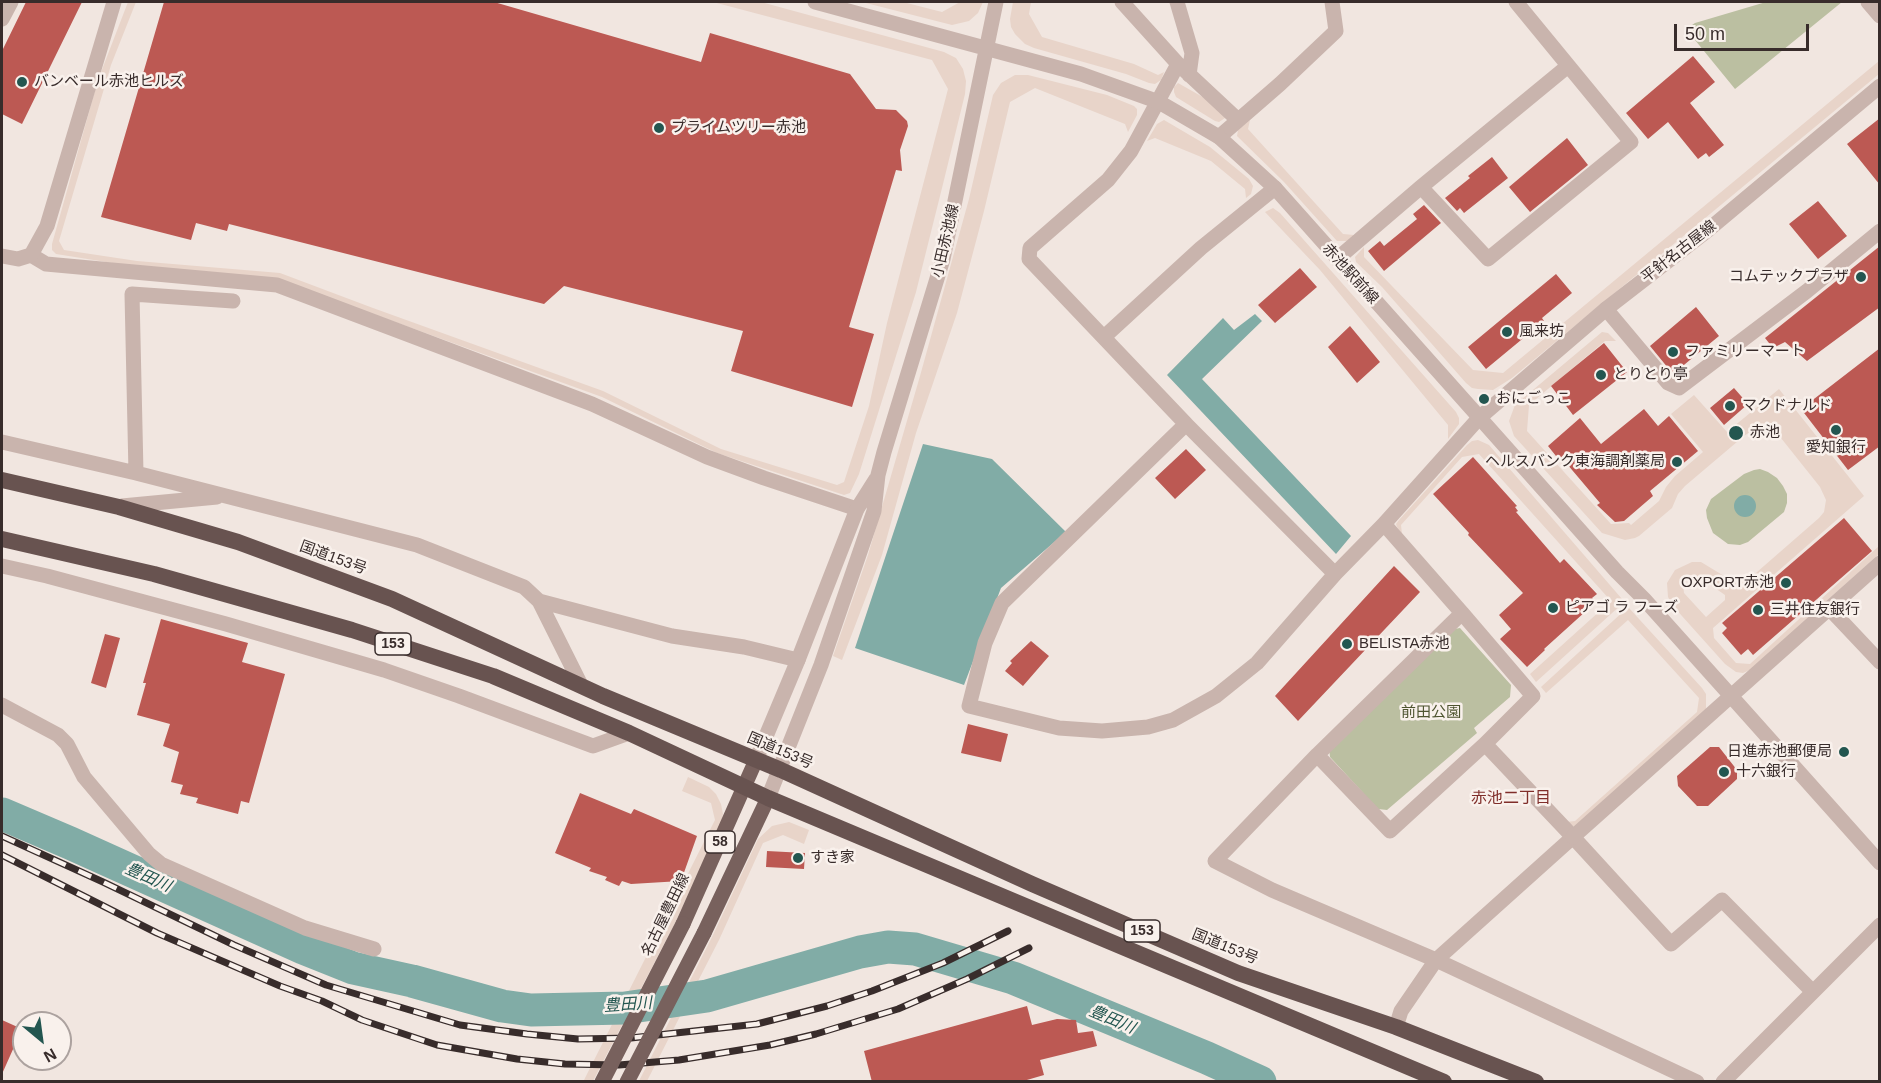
<!DOCTYPE html>
<html>
<head>
<meta charset="utf-8">
<style>
	body { margin:0 }
	#map { position:relative; width:1881px; height:1083px; overflow:hidden; background:#f1e6e0; font-family:Helvetica,sans-serif }
	canvas { display:block }
	.frame { position:absolute; inset:0; border:3px solid #382c2b; pointer-events:none }
	.north { position:absolute; left:12px; top:1011px; width:60px; height:60px; box-sizing:border-box; background:#f9f1ec; border:2px solid #aca29f; border-radius:50%; rotate:151deg; font-size:16px; font-weight:700; line-height:24px; text-align:center; color:#382c2b }
	.north::after { content:''; display:block; margin:auto; width:21px; height:27px; background:#235650; clip-path:polygon(50% 0,100% 100%,50% 72%,0 100%) }
	.scale { position:absolute; left:1674px; top:24px; width:135px; height:27px; box-sizing:border-box; border:3px solid #382c2b; border-top:0; padding-left:8px; font-size:18px; line-height:21px; white-space:nowrap; color:#382c2b; -webkit-text-stroke:4px #f9f1ec; paint-order:stroke }
</style>
</head>
<body>
<div id="map">
<canvas width="1881" height="1083"></canvas>
<div class="frame"></div>
<div class="north">N</div>
<div class="scale">50 m</div>
</div>
<script>
const ctx = document.querySelector('canvas').getContext('2d');
ctx.lineJoin = 'round';
function fill(path, color) {
  ctx.fillStyle = color;
  ctx.fill(path, 'evenodd');
}
function toPath(rows) {
  const path = new Path2D();
  for (const r of rows) {
    if (r.length === 3) {
      path.moveTo(r[0] + r[2], r[1]);
      path.arc(r[0], r[1], r[2], 0, 2 * Math.PI);
      continue;
    }
    path.moveTo(r[0], r[1]);
    for (let i = 2; i < r.length; i += 2) path.lineTo(r[i], r[i + 1]);
  }
  return path;
}
function trace(path, color, width, dash) {
  ctx.strokeStyle = color;
  ctx.lineWidth = width;
  ctx.lineCap = dash ? 'butt' : 'round';
  ctx.setLineDash(dash || []);
  ctx.stroke(path);
}
function drawText(font, color, halo, rows, align = 'center') {
  ctx.font = font + ' Helvetica,"Noto Sans JP",sans-serif';
  ctx.lineWidth = 5;
  ctx.setLineDash([]);
  ctx.textBaseline = 'middle';
  ctx.strokeStyle = halo;
  ctx.fillStyle = color;
  for (const [text, x, y, turn = 0] of rows) {
    ctx.save();
    ctx.translate(x, y);
    ctx.rotate((+turn || 0) * Math.PI / 180);
    ctx.textAlign = isNaN(turn) ? turn : align;
    if (halo) ctx.strokeText(text, 0, 0);
    ctx.fillText(text, 0, 0);
    ctx.restore();
  }
}
const green = toPath([
	[1766,2,1842,2,1735,89,1686,29,1695,23],
	[1760,469,1768,472,1777,478,1783,486,1787,494,1787,503,1784,512,1748,542,1740,545,1728,544,1713,533,1707,518,1706,510,1711,499,1744,474,1754,470],
	[1460,628,1511,685,1510,697,1474,728,1477,733,1387,810,1378,809,1330,757,1329,748,1449,630]
]);
const plaza = toPath([
	[128,2,136,2,111,65,59,241,64,250,137,261,280,273,373,308,603,391,721,449,837,485,844,482,869,406,887,323,948,89,932,60,713,2,761,2,944,52,956,58,963,69,966,81,965,94,943,184,916,292,859,474,850,493,844,495,717,453,602,397,279,280,125,265,56,254,52,250,52,244,98,80],
	[862,2,903,2,942,12,960,2,983,2,978,13,969,21,952,25],
	[1013,2,1031,2,1029,14,1042,37,1134,64,1158,75,1164,72,1161,80,1155,84,1149,83,1126,74,1034,48,1025,44,1015,34,1011,27,1010,19],
	[1879,61,1879,74,1512,378,1493,390,1478,389,1472,388,1466,383,1382,287,1356,262,1355,257,1364,247,1364,257,1473,370,1503,373],
	[1015,75,1028,75,1107,95,1134,106,1137,109,1137,115,1128,132,1125,124,1035,88,1010,102,984,211,957,313,916,433,882,555,842,660,833,656,868,555,920,376,969,199,993,95,1001,83],
	[1178,83,1208,100,1228,116,1219,122,1215,121,1176,97,1174,92,1174,87],
	[1164,120,1210,147,1249,179,1253,186,1251,194,1246,198,1245,189,1211,161,1155,138,1147,141,1157,124],
	[1250,120,1248,129,1343,234,1354,235,1347,241,1337,241,1284,182,1237,136,1238,130],
	[1273,208,1280,213,1456,412,1459,418,1459,424,1448,439,1448,425,1320,270,1265,212],
	[1602,332,1608,333,1616,341,1605,341,1529,405,1527,431,1611,524,1629,523,1631,525,1659,501,1666,487,1675,476,1703,452,1671,414,1694,395,1727,432,1779,389,1864,496,1713,628,1714,638,1736,663,1750,664,1879,546,1879,554,1750,670,1743,673,1736,672,1725,664,1673,606,1668,597,1667,583,1675,570,1692,562,1701,562,1729,579,1738,582,1749,579,1819,518,1824,512,1826,500,1820,487,1777,433,1772,428,1757,427,1744,436,1685,486,1678,494,1672,508,1639,536,1635,538,1625,540,1602,533,1514,436,1509,421,1515,405],
	[1696,578,1702,579,1725,595,1725,600,1706,617,1684,593,1683,584,1689,579],
	[1478,440,1489,445,1622,599,1622,604,1536,682,1530,674,1611,601,1479,454,1462,457,1401,525,1402,534,1397,527,1396,524,1399,520,1467,445,1472,441],
	[1629,608,1702,688,1706,694,1706,710,1581,824,1573,827,1566,822,1575,821,1697,712,1699,698,1628,620,1546,693,1541,687,1626,609],
	[688,777,709,787,716,794,721,804,723,814,721,823,676,921,593,1081,583,1082,715,820,711,803,682,791],
	[789,822,809,830,804,844,783,835,763,843,719,940,647,1081,639,1081,712,937,758,839,772,826]
]);
const water = toPath([
	[1255,314,1262,321,1202,379,1351,536,1336,554,1167,375,1223,318,1234,330],
	[923,444,992,459,1066,532,1001,588,964,685,855,648],
	[1745,506,11]
]);
const river = toPath([
	[2,814,70,843,303,948,353,968,412,981,502,1006,531,1010,625,1008,707,996,860,952,888,947,915,949,1013,978,1207,1058,1260,1082]
]);
const building = toPath([
	[26,2,82,2,22,124,2,114,2,51],
	[164,2,494,2,701,62,710,33,850,74,876,109,896,110,907,121,908,126,900,150,902,171,896,170,849,327,874,334,852,407,731,371,743,331,564,286,544,304,229,224,227,231,196,223,191,240,101,217],
	[1693,56,1715,82,1690,103,1724,145,1709,157,1706,153,1698,159,1668,122,1648,139,1626,113],
	[1880,118,1880,185,1847,144],
	[1567,138,1588,165,1530,212,1509,187],
	[1492,157,1508,178,1464,213,1460,208,1457,211,1445,198,1470,178,1468,176],
	[1818,201,1847,236,1818,259,1789,224],
	[1424,205,1441,223,1384,271,1368,251,1380,241,1384,246,1417,219,1413,214],
	[1880,246,1880,307,1807,361,1785,342,1773,348,1765,338],
	[1300,268,1317,287,1275,323,1258,305],
	[1556,274,1572,293,1542,318,1544,321,1486,369,1468,347],
	[1696,307,1719,336,1673,374,1650,346],
	[1350,326,1380,362,1357,383,1328,347],
	[1604,343,1627,372,1573,415,1551,386],
	[1880,348,1880,446,1848,470,1801,409],
	[1734,388,1748,404,1724,425,1710,408],
	[1644,409,1658,426,1669,416,1698,451,1650,491,1653,496,1624,521,1615,522,1597,505,1600,503,1567,464,1564,466,1548,446,1580,418,1601,444],
	[1186,449,1206,470,1175,499,1155,478],
	[1473,457,1517,506,1515,507,1518,511,1516,512,1560,563,1564,559,1597,594,1592,598,1596,602,1544,649,1545,650,1527,667,1500,639,1511,629,1499,615,1523,593,1468,535,1469,533,1433,494],
	[1844,518,1872,551,1753,655,1748,649,1741,655,1722,633,1727,628,1722,623],
	[1394,566,1420,592,1298,721,1275,696],
	[161,619,248,643,242,662,285,674,249,803,241,801,238,814,196,803,198,798,180,794,183,785,171,782,179,752,163,746,170,724,137,715,146,683,143,683],
	[105,634,120,638,106,688,91,683],
	[1031,641,1049,656,1023,686,1005,671,1012,663,1010,661],
	[968,724,1008,734,1001,762,961,753],
	[1710,747,1719,747,1737,770,1737,779,1708,806,1697,806,1678,786,1677,776],
	[580,793,631,814,634,809,697,836,681,881,631,884,622,881,619,886,605,880,607,877,589,871,591,868,555,853],
	[767,851,805,853,804,869,766,867],
	[1027,1006,1032,1025,1057,1019,1076,1020,1078,1033,1093,1031,1097,1046,1040,1060,1044,1075,1020,1082,872,1082,864,1051],
	[2,1020,22,1029,2,1074]
]);
const minor = toPath([
	[1122,2,1178,64,1238,120],
	[1177,2,1192,53,1189,75],
	[1868,2,1880,16],
	[2,19,11,2],
	[1178,64,1131,151,1108,180,1030,248,1029,259,1186,424],
	[1219,137,1280,84,1336,31,1332,2],
	[1421,187,1488,259,1631,142,1516,2],
	[31,255,46,264,277,285,592,404,707,457,764,478,857,509],
	[1337,259,1421,187,1568,66],
	[1606,309,1668,383,1679,388,1807,291,1880,231],
	[1104,337,1201,248,1275,188],
	[2,442,136,473,417,545,524,587,539,601,581,685],
	[136,473,132,294,233,301],
	[122,506,217,497],
	[1384,524,1462,613],
	[2,566,47,576,226,624,384,670,459,696,593,746,629,733],
	[1335,574,1186,424,1002,603,985,643,969,706,1059,728,1102,731,1148,727,1173,720,1216,696,1257,663,1335,574,1384,524,1479,418],
	[539,601,672,636,744,647,798,660],
	[1829,608,1880,662],
	[2,705,58,735,67,744,84,777,149,854,161,864,305,928,374,949],
	[1485,744,1573,837,1671,944,1722,900,1812,991],
	[1317,755,1390,831,1485,744,1533,696,1462,613,1317,755,1215,861,1272,890,1436,960,1697,1082],
	[1396,1027,1401,1011,1436,960,1573,837],
	[1723,1082,1880,925]
]);
const tertiary = toPath([
	[815,2,1081,74,1159,102,1219,137,1275,188,1617,572,1644,599,1731,696,1880,563],
	[2,256,18,259,31,255,47,226,114,2],
	[1479,418,1606,309,1708,230,1880,86],
	[756,760,798,660,857,509,876,479],
	[768,798,821,665,874,511,878,475,884,452,943,259,996,2],
	[1573,837,1731,696,1880,863]
]);
const primary = toPath([
	[683,924,756,760],
	[704,933,768,798]
]);
const trunk = toPath([
	[2,480,119,507,238,542,392,599,603,696,781,770,1032,884,1238,973,1396,1027,1536,1082],
	[2,539,154,574,352,630,493,676,629,733,768,798,1444,1082]
]);
const rail = toPath([
	[2,836,103,882,234,945,326,985,460,1025,527,1034,578,1039,631,1038,757,1024,827,1006,872,991,943,963,1008,931],
	[2,855,157,933,280,986,322,1001,362,1020,437,1045,517,1059,565,1064,619,1065,679,1060,770,1045,816,1034,898,1009,967,979,1029,948]
]);
const primaryBridge = toPath([
	[602,1082,683,924],
	[627,1082,704,933]
]);
const markers = [
	[22,82,6,"#235650"],
	[659,128,6,"#235650"],
	[1861,277,6,"#235650"],
	[1507,332,6,"#235650"],
	[1673,352,6,"#235650"],
	[1601,375,6,"#235650"],
	[1484,399,6,"#235650"],
	[1730,406,6,"#235650"],
	[1836,430,6,"#235650"],
	[1736,433,8,"#235650"],
	[1677,462,6,"#235650"],
	[1786,583,6,"#235650"],
	[1553,608,6,"#235650"],
	[1758,610,6,"#235650"],
	[1347,644,6,"#235650"],
	[1844,752,6,"#235650"],
	[1724,772,6,"#235650"],
	[798,858,6,"#235650"]
];
const shields = [
	[393,644,36],
	[720,842,30],
	[1142,931,36]
];
const shieldNames = [
	["153",393,644],
	["58",720,842],
	["153",1142,931]
];
const poiNames = [
	["バンベール赤池ヒルズ",34,82],
	["プライムツリー赤池",671,128],
	["コムテックプラザ",1849,277,"right"],
	["風来坊",1519,332],
	["ファミリーマート",1685,352],
	["とりとり亭",1613,375],
	["おにごっこ",1496,399],
	["マクドナルド",1742,406],
	["赤池",1750,433],
	["愛知銀行",1836,448,"center"],
	["ヘルスバンク東海調剤薬局",1665,462,"right"],
	["OXPORT赤池",1774,583,"right"],
	["ピアゴ ラ フーズ",1565,608],
	["三井住友銀行",1770,610],
	["BELISTA赤池",1359,644],
	["日進赤池郵便局",1832,752,"right"],
	["十六銀行",1736,772],
	["すき家",810,858]
];
const streetNames = [
	["小田赤池線",946,241,-77],
	["平針名古屋線",1679,252,-38],
	["赤池駅前線",1350,274,48],
	["国道153号",333,558,20],
	["国道153号",780,751,23],
	["名古屋豊田線",666,915,-64],
	["国道153号",1225,947,22]
];
const parkNames = [
	["前田公園",1431,713]
];
const neighbourhoodNames = [
	["赤池二丁目",1511,799]
];
const waterNames = [
	["豊田川",148,878,24],
	["豊田川",628,1005,-4],
	["豊田川",1112,1020,23]
];
fill(green, '#bbbfa1');
fill(plaza, '#e8d4c9');
fill(water, '#81aca6');
trace(river, '#81aca6', 33);
fill(building, '#bc5953');
trace(minor, '#c9b4ad', 15);
trace(tertiary, '#c9b4ad', 15);
trace(primary, '#78615d', 15);
trace(trunk, '#685350', 16);
trace(rail, '#382c2b', 7);
trace(rail, '#f9f1ec', 4.5, [14]);
trace(primaryBridge, '#78615d', 15);
for (const [x, y, r, color] of markers) {
  const dot = new Path2D();
  dot.arc(x, y, r, 0, 2 * Math.PI);
  ctx.fillStyle = color;
  ctx.fill(dot);
  trace(dot, '#f9f1ec', 2);
}
for (const [x, y, w] of shields) {
  const box = new Path2D();
  box.roundRect(x - w / 2, y - 11, w, 22, 4.5);
  ctx.fillStyle = '#f9f1ec';
  ctx.fill(box);
  trace(box, '#382c2b', 1.5);
}
drawText('bold 14px', '#382c2b', null, shieldNames);
drawText('15px', '#382c2b', '#f9f1ec', poiNames, 'left');
drawText('15px', '#382c2b', '#f9f1ec', streetNames);
drawText('15px', '#4e5430', '#f9f1ec', parkNames);
drawText('16px', '#802e2a', '#f9f1ec', neighbourhoodNames);
drawText('italic 16px', '#235650', '#f9f1ec', waterNames);
</script>
</body>
</html>
